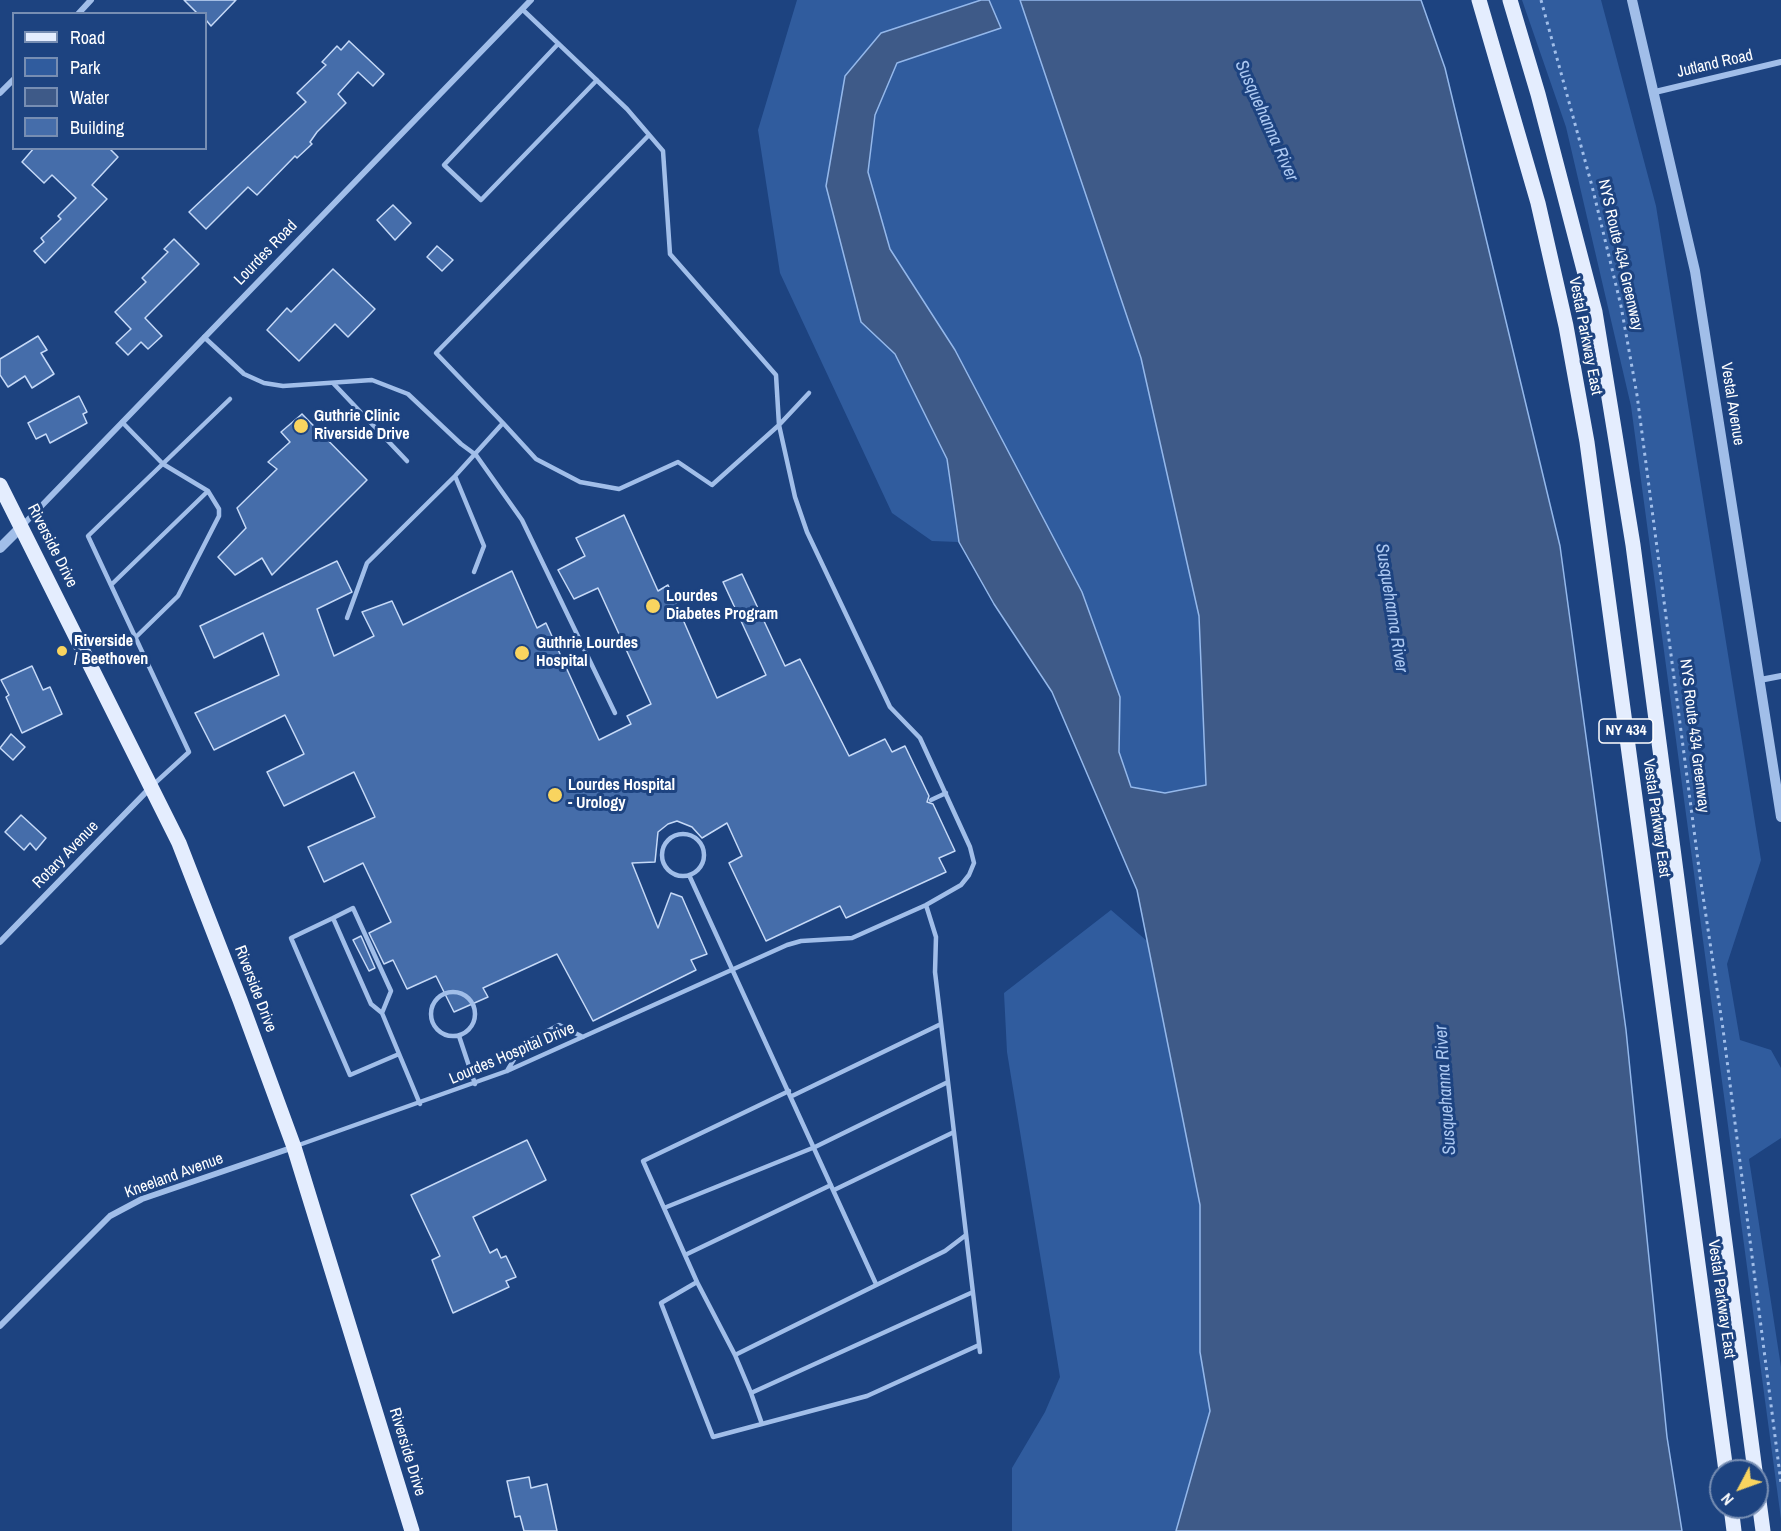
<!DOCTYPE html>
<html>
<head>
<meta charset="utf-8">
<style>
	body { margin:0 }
	#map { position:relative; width:1781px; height:1531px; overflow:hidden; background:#1d4380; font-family:"Archivo Narrow",sans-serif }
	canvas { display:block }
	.legend { position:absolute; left:12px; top:12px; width:195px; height:138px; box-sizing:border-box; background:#1d4380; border:2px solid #778eb3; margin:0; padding:8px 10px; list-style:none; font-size:18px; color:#fff }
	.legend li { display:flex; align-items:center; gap:12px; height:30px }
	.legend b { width:30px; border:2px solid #778eb3 }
	.north { position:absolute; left:1709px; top:1459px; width:60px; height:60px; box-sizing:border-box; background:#1d4380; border:2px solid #778eb3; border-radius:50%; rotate:229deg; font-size:16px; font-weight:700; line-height:24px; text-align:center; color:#fff }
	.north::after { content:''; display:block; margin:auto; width:21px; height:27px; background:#f9d45f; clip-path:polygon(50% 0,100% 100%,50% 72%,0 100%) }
</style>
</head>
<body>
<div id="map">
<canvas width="1781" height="1531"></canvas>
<ul class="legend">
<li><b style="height:8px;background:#e4edfe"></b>Road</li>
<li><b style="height:16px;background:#305c9e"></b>Park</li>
<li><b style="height:16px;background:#3e5a88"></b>Water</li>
<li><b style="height:16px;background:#456daa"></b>Building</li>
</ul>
<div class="north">N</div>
</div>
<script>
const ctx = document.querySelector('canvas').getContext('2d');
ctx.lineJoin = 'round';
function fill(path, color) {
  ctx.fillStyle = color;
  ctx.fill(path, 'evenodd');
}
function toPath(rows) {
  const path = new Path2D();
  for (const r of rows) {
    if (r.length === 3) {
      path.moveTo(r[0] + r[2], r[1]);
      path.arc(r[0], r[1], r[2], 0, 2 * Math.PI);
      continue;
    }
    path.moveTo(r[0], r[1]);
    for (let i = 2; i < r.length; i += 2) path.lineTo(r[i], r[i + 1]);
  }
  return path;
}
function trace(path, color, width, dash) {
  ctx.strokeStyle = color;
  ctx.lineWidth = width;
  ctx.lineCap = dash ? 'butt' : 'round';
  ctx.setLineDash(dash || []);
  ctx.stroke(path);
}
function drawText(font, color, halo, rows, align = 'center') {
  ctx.font = font + ' "Archivo Narrow",sans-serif';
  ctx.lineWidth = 6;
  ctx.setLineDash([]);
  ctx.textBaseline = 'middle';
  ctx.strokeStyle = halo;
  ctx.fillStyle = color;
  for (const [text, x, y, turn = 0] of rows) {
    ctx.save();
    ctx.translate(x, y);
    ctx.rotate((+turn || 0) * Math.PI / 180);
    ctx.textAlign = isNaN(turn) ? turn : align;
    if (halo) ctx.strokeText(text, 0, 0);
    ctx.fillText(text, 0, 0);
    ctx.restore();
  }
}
const green = toPath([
	[797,0,981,0,881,33,845,76,861,322,895,354,947,459,959,542,932,541,892,513,780,273,758,130],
	[989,0,1020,0,1141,358,1199,616,1206,785,1165,793,1131,787,1119,752,1120,697,1082,592,955,350,890,249,868,172,875,114,897,63,1001,28],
	[1522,0,1601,0,1656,206,1761,860,1727,964,1740,1040,1771,1050,1781,1068,1781,1138,1749,1159,1781,1367,1781,1519,1631,406,1566,127],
	[1111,910,1147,941,1200,1205,1200,1352,1210,1411,1176,1531,1012,1531,1012,1468,1045,1412,1060,1377,1007,1052,1004,993]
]);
const water = toPath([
	[981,0,989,0,1001,28,897,63,875,115,868,172,890,249,955,350,1082,592,1120,697,1119,752,1131,787,1165,793,1206,785,1199,616,1141,358,1020,0,1421,0,1445,68,1560,546,1626,1030,1667,1437,1682,1531,1176,1531,1210,1411,1200,1352,1200,1205,1137,890,1052,692,994,604,959,542,947,459,895,354,861,322,826,186,845,76,881,33,981,0]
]);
const building = toPath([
	[184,0,236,0,211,26,206,20,206,14,198,14,184,0],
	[349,41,384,74,373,86,358,72,338,94,346,103,317,132,310,142,312,144,297,158,295,156,257,195,248,187,206,229,189,212,306,102,297,93,326,65,322,62,337,46,341,50,349,41],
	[34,148,109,148,118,157,92,185,107,199,45,263,34,251,44,242,41,238,61,219,58,216,76,198,52,175,44,183,22,162,34,148],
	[393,205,411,223,395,240,377,220,393,205],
	[174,239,199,264,145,318,162,336,148,349,141,342,128,355,116,343,131,329,115,312,146,282,142,278,168,252,164,249,174,239],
	[437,246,453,260,442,271,427,257,437,246],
	[333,269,375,309,348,337,335,324,299,361,267,330,287,308,291,312,333,269],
	[38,336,47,350,41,353,54,374,32,388,25,376,8,387,0,375,0,359,38,336],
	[79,396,87,412,83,414,87,423,50,443,46,434,36,439,28,423,79,396],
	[302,414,367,480,272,575,262,558,235,575,218,557,246,528,237,508,277,469,268,462,290,442,281,432,302,414],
	[624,515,658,591,668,585,717,698,766,675,723,582,742,574,785,666,800,659,849,756,885,739,892,752,905,746,929,796,927,802,933,804,955,851,939,858,946,872,846,918,840,906,766,941,729,863,742,856,727,823,702,838,692,827,677,821,668,824,658,832,655,862,632,863,658,928,671,893,682,897,707,954,691,960,696,970,593,1021,557,954,483,988,488,997,454,1012,436,976,407,989,393,960,384,964,369,933,391,922,363,863,324,882,308,847,375,817,354,772,284,806,267,772,304,754,285,715,214,750,195,713,279,675,263,633,214,658,200,626,337,561,352,592,317,609,334,656,374,636,362,612,392,601,403,625,512,571,537,628,546,623,599,740,631,724,627,716,651,704,598,588,574,599,558,570,585,556,576,538,624,515],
	[32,666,43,690,50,687,62,714,22,733,6,697,9,695,1,680,32,666],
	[11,734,25,747,13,760,0,748,11,734],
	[21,815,46,838,36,850,30,843,24,850,5,832,21,815],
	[361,936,375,968,369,971,353,940,361,936],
	[527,1140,546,1180,473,1217,490,1253,497,1249,501,1258,506,1256,516,1277,506,1281,509,1287,453,1313,432,1260,440,1256,411,1195,527,1140],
	[529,1477,531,1488,547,1484,557,1531,524,1531,520,1516,515,1517,507,1481,529,1477]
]);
const path = toPath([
	[1541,0,1592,186,1621,306,1637,395,1700,876,1723,1029,1781,1483]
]);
const service = toPath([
	[558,44,444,165,481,200,597,80],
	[204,337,244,374,264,383,283,386,372,380,408,394,461,444,476,455,522,520,615,713],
	[333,383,407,461],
	[122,422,163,464,208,491,219,509,219,516,178,596,136,637],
	[503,423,436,353,649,135],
	[455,476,484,546,474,572],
	[111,585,208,491],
	[347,618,367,563,455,476,503,423,536,459,580,482,619,489,678,462,712,485,779,425,776,375,670,254,663,151,627,109,522,9],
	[154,784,189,752,88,536,230,399],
	[931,800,946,793],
	[683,855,21],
	[689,875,876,1284],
	[926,905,936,937,935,972,980,1352],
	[333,918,353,908,391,991,382,1013],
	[453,1014,22],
	[459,1036,475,1084],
	[399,1054,350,1075,291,938,333,918,371,1004,382,1013,420,1104],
	[507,1071,523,1044,559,1025,583,1037],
	[792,1096,941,1024],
	[296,1146,507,1071,787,945,801,941,852,938,926,905,961,885,969,875,974,863,970,847,920,738,890,707,807,532,795,497,779,425,809,393],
	[834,1190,954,1132],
	[664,1208,815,1147,948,1082],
	[685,1255,831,1185],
	[697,1282,643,1161,789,1091],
	[973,1292,751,1393,735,1355,697,1282,661,1303,713,1437,867,1396,979,1345],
	[735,1355,945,1251,966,1235],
	[751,1393,762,1424]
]);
const minor = toPath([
	[78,14,91,0],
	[1655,92,1781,62],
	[0,93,14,79],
	[22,526,531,0],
	[1760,680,1781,676],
	[0,942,149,789],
	[0,1326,110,1216,142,1199,294,1147]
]);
const tertiary = toPath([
	[1632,0,1695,271,1781,817],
	[0,548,22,526]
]);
const primary = toPath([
	[1479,0,1538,203,1566,326,1587,442,1726,1471],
	[1510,0,1538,94,1595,312,1633,545,1755,1471],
	[0,485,179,843,240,1000,294,1147,412,1531],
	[1757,1486,1763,1531],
	[1731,1507,1734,1531]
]);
const markers = [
	[301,426,8,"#f9d45f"],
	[653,606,8,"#f9d45f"],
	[62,651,6,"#f9d45f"],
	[522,653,8,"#f9d45f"],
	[555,795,8,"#f9d45f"]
];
const shields = [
	[1626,731,54]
];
const shieldNames = [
	["NY 434",1626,731]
];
const streetNames = [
	["Jutland Road",1715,64,-13],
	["Lourdes Road",266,253,-46],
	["NYS Route 434 Greenway",1620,255,77],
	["Vestal Parkway East",1585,336,79],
	["Vestal Avenue",1732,404,81],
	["Riverside Drive",52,546,63],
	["NYS Route 434 Greenway",1694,736,83],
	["Vestal Parkway East",1656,818,82],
	["Rotary Avenue",66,855,-46],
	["Riverside Drive",255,989,69],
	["Lourdes Hospital Drive",512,1054,-23],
	["Kneeland Avenue",174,1176,-20],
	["Vestal Parkway East",1721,1299,82],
	["Riverside Drive",407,1452,73]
];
const poiNames = [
	["Guthrie Clinic",314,417],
	["Riverside Drive",314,435],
	["Lourdes",666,597],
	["Diabetes Program",666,615],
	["Riverside",74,642],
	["/ Beethoven",74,660],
	["Guthrie Lourdes",536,644],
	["Hospital",536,662],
	["Lourdes Hospital",568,786],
	["- Urology",568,804]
];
const waterNames = [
	["Susquehanna River",1266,121,66],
	["Susquehanna River",1391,608,81],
	["Susquehanna River",1446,1090,-94]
];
fill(green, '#305c9e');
fill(water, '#3e5a88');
trace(water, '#94b8eb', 1.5);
fill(building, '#456daa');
trace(building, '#c5d9f7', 1.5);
trace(path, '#a1bee9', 3, [3, 4.5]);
trace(service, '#a1bee9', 4.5);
trace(minor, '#a1bee9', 6);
trace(tertiary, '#a1bee9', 10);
trace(primary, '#e4edfe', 15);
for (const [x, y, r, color] of markers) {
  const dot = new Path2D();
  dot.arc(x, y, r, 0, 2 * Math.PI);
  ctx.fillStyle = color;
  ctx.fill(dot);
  trace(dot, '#1d4380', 2);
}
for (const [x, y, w] of shields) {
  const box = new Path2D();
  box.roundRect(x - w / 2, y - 12, w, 24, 4.5);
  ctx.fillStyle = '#1d4380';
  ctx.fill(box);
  trace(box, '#fff', 1.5);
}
drawText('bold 15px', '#fff', null, shieldNames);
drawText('16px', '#fff', '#1d4380', streetNames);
drawText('bold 16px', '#fff', '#1d4380', poiNames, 'left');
drawText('italic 18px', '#acc8f1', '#1d4380', waterNames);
</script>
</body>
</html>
